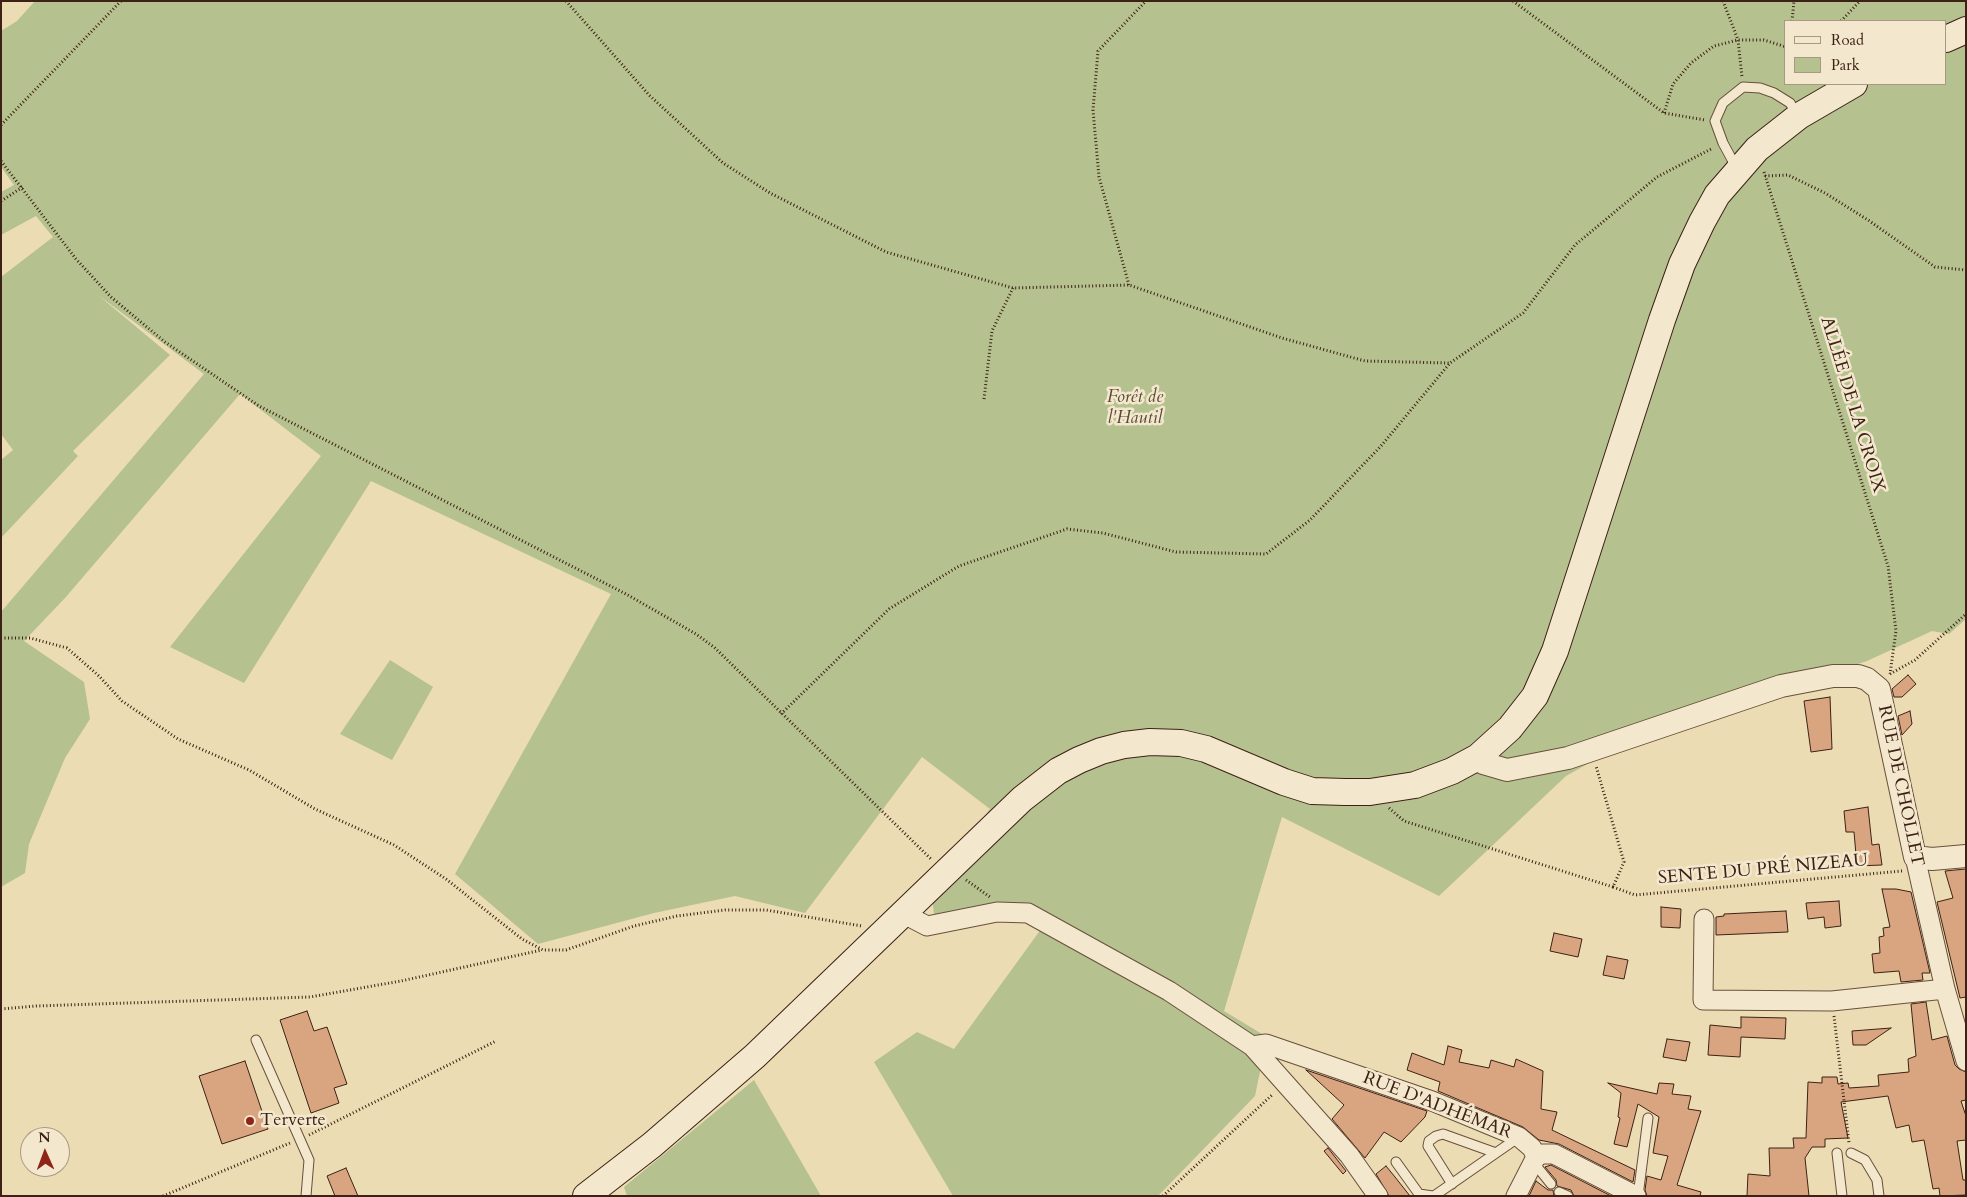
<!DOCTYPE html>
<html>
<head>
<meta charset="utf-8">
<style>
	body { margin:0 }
	#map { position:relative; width:1967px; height:1197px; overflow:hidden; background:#ecdcb3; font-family:Cardo,serif }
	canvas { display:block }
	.frame { position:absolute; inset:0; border:2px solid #3d2115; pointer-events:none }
	.legend { position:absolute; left:1784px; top:20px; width:162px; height:65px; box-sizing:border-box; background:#f3e8ce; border:1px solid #aa9884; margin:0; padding:6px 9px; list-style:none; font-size:15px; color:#3d2115 }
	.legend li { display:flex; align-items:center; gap:10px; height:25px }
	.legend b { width:25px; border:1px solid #aa9884 }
	.north { position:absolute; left:20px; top:1127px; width:50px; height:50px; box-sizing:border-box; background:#f3e8ce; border:1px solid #aa9884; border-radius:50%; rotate:358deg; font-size:14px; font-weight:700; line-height:20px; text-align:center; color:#3d2115 }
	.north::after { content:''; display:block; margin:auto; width:18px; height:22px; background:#8f2418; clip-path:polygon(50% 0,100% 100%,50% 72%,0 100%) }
</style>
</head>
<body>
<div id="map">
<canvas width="1967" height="1197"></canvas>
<div class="frame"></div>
<ul class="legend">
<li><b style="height:6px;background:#f3e8ce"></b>Road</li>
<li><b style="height:14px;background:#b5c18f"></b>Park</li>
</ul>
<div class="north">N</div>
</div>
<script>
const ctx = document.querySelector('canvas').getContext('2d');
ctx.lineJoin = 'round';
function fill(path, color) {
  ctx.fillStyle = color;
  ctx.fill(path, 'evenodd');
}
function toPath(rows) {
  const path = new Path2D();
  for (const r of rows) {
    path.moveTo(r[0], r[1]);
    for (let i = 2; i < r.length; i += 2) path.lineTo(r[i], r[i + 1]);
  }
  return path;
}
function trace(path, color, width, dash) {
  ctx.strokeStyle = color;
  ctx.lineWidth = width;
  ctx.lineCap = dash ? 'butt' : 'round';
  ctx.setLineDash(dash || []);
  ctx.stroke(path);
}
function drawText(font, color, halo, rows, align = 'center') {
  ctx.font = font + ' Cardo,serif';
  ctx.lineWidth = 5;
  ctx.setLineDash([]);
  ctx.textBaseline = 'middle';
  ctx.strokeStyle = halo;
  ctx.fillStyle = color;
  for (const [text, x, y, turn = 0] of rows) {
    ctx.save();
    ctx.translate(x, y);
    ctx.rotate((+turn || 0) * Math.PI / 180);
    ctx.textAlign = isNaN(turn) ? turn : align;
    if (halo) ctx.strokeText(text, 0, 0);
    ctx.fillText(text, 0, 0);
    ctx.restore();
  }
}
const green = toPath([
	[35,1,1966,1,1966,619,1949,634,1932,631,1867,661,1632,739,1566,776,1439,896,1282,817,1224,1011,1267,1037,1255,1096,1158,1196,953,1196,874,1062,917,1032,954,1049,1052,914,934,914,931,888,990,809,922,757,805,913,735,896,654,913,538,944,455,874,611,594,371,481,244,683,170,647,321,456,240,394,65,598,24,641,84,682,90,719,65,758,29,844,25,873,1,887,1,612,204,374,98,295,170,355,73,451,78,456,1,538,1,460,13,450,1,434,1,277,53,237,36,216,1,235,1,192,14,185,1,167,1,31,17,21],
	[1786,21,1946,21,1946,84,1786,84],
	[390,660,433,687,392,760,340,734],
	[754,1080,821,1196,627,1196,624,1187]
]);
const building = toPath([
	[1908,675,1916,684,1902,697,1894,697,1892,689,1908,675],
	[1830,697,1832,749,1811,752,1804,701,1830,697],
	[1910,711,1912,724,1902,735,1898,716,1910,711],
	[1868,807,1872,845,1879,844,1882,865,1857,866,1854,832,1846,832,1844,811,1868,807],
	[1966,869,1966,997,1960,998,1937,902,1953,898,1945,871,1966,869],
	[1882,889,1896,889,1911,892,1930,973,1922,973,1923,980,1901,982,1899,971,1874,973,1872,954,1880,953,1879,937,1884,936,1883,928,1890,927,1882,889],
	[1839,901,1841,926,1825,928,1824,917,1808,919,1806,903,1839,901],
	[1661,907,1681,909,1680,928,1661,927,1661,907],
	[1786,911,1788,932,1716,935,1716,917,1724,916,1724,914,1786,911],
	[1554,933,1582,939,1578,957,1550,951,1554,933],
	[1607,956,1628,960,1624,979,1603,975,1607,956],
	[1926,1002,1932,1040,1947,1036,1955,1065,1959,1069,1966,1072,1966,1100,1961,1101,1966,1116,1966,1140,1957,1141,1963,1180,1966,1180,1966,1195,1940,1196,1939,1188,1933,1189,1924,1140,1912,1142,1909,1125,1896,1128,1888,1096,1841,1102,1848,1138,1825,1139,1825,1147,1812,1147,1805,1158,1809,1196,1747,1196,1748,1174,1770,1176,1769,1148,1794,1148,1793,1138,1806,1138,1808,1082,1822,1083,1822,1077,1837,1077,1838,1084,1848,1083,1849,1088,1879,1086,1878,1075,1909,1072,1908,1059,1916,1056,1911,1004,1926,1002],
	[307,1011,314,1031,327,1027,347,1084,334,1088,339,1103,311,1113,280,1020,307,1011],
	[1741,1017,1786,1018,1785,1039,1741,1037,1740,1057,1708,1055,1710,1025,1741,1028,1741,1017],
	[1891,1028,1866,1045,1853,1045,1852,1031,1891,1028],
	[1667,1039,1690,1042,1686,1061,1663,1057,1667,1039],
	[1448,1046,1462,1050,1459,1062,1489,1068,1491,1060,1514,1067,1516,1059,1543,1071,1541,1109,1557,1112,1552,1130,1635,1170,1633,1182,1559,1144,1539,1140,1523,1127,1438,1091,1440,1082,1407,1070,1412,1053,1444,1065,1448,1046],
	[245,1061,268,1129,222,1144,199,1076,245,1061],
	[1306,1070,1427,1111,1425,1117,1401,1142,1384,1132,1365,1158,1332,1119,1344,1105,1306,1070],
	[1608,1083,1657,1094,1659,1083,1674,1084,1672,1094,1691,1096,1688,1109,1701,1111,1677,1185,1701,1192,1700,1196,1647,1196,1645,1190,1647,1176,1661,1180,1668,1156,1653,1153,1659,1117,1638,1104,1627,1147,1614,1144,1620,1118,1618,1117,1621,1093,1608,1083],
	[1328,1148,1346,1171,1343,1174,1324,1151,1328,1148],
	[1551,1165,1611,1196,1574,1196,1571,1190,1557,1186,1556,1180,1545,1167,1551,1165],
	[1386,1166,1395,1177,1410,1196,1389,1196,1376,1174,1386,1166],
	[346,1168,358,1196,335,1196,327,1176,346,1168],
	[1536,1181,1548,1190,1553,1190,1554,1196,1529,1196,1536,1181]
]);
const path = toPath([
	[566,1,649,95,723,163,770,193,886,252,1013,288,1129,285,1282,338,1365,361,1449,363],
	[1513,1,1664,113,1705,120],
	[1723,1,1738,40,1742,77],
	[1792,21,1794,1],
	[1841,21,1860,1],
	[1664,113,1673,84,1691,63,1714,46,1738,40,1764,40,1786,47],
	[1,125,121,1],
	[1,161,76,259,111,297,165,342,259,406,626,594,696,634,715,648,932,860],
	[1764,172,1888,566,1896,631,1890,674],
	[1765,176,1788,175,1825,193,1868,220,1935,267,1966,270],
	[1,201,23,187],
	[1129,285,1099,177,1093,110,1098,51,1146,1],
	[984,399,992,331,1013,288],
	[1,638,30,638,67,648,99,676,122,701,178,739,249,770,315,809,394,845,446,879,522,939,543,950,566,950,634,926,677,916,725,910,766,910,862,926],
	[1890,674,1915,660,1966,614],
	[781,714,889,609,959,566,1067,529,1103,533,1176,552,1266,554,1310,520,1381,446,1450,363,1523,313,1575,245,1657,177,1713,148],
	[1389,808,1404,821,1613,887,1624,862,1596,766],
	[966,880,990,897],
	[1613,887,1635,895,1902,871],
	[1,1009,36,1006,310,997,401,981,542,950],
	[1834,1016,1849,1143],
	[309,1135,496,1041],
	[163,1196,290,1143],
	[1163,1196,1273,1094]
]);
const service = toPath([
	[1736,167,1723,143,1715,121,1723,103,1743,87,1760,88,1774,93,1790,103,1797,114],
	[256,1040,309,1160,306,1196],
	[1837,1153,1842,1196],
	[1851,1153,1865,1160,1877,1180,1879,1196],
	[1396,1162,1419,1194,1433,1196],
	[1534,1163,1551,1184],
	[1452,1184,1428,1146,1429,1141,1436,1136,1443,1134,1496,1153],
	[1559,1192,1568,1196],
	[1434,1196,1519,1137],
	[1638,1196,1648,1118]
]);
const minor = toPath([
	[1915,857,1945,989,1966,1061],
	[904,914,927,926,997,912,1028,913,1169,991,1252,1046,1349,1155,1378,1196],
	[1704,919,1703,1000,1832,1001,1945,989],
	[1252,1046,1266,1044,1432,1101,1519,1137,1532,1148,1536,1157,1542,1154,1554,1154,1636,1196],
	[1516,1196,1536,1157]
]);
const tertiary = toPath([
	[1478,757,1483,763,1507,770,1568,758,1781,686,1833,676,1858,676,1867,679,1879,689,1915,857,1932,859,1966,856]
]);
const secondary = toPath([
	[1946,39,1966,30],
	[586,1196,652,1145,755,1056,1022,799,1058,771,1079,760,1101,751,1124,745,1150,742,1181,743,1206,749,1284,782,1312,791,1345,792,1370,792,1415,785,1452,771,1478,757,1510,728,1535,696,1555,651,1662,320,1682,264,1702,222,1717,195,1757,149,1799,116,1854,84]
]);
const markers = [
	[250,1121,5,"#8f2418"]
];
const parkNames = [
	["Forêt de",1135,398],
	["l'Hautil",1135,419]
];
const streetNames = [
	["ALLÉE DE LA CROIX",1852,405,73],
	["RUE DE CHOLLET",1900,786,78],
	["SENTE DU PRÉ NIZEAU",1763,870,-5],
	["RUE D'ADHÉMAR",1437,1106,21]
];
const poiNames = [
	["Terverte",260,1121]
];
fill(green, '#b5c18f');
fill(building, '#d9a580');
trace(building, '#3d2115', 1);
trace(service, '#69503c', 11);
trace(minor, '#69503c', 21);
trace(tertiary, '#69503c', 24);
trace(secondary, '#3d2115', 28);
trace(path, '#3d2115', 3, [1, 2.5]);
trace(service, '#f3e8ce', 9);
trace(minor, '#f3e8ce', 19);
trace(tertiary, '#f3e8ce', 22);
trace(secondary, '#f3e8ce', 26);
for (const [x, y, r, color] of markers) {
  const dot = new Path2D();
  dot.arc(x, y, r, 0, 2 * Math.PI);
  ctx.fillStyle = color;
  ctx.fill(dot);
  trace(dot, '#f3e8ce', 2);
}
drawText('italic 18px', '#5b4934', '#f3e8ce', parkNames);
drawText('18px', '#3d2115', '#f3e8ce', streetNames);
drawText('18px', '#3d2115', '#f3e8ce', poiNames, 'left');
</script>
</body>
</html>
